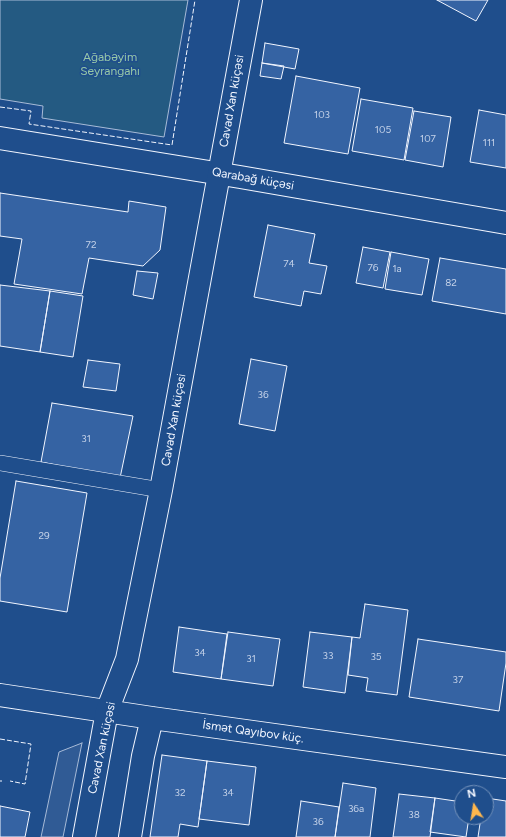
<!DOCTYPE html>
<html>
<head>
<meta charset="utf-8">
<style>
	body { margin:0 }
	#map { position:relative; width:506px; height:837px; overflow:hidden; background:#1f4e8c; font-family:Figtree,sans-serif }
	canvas { display:block }
	.north { position:absolute; left:454px; top:785px; width:40px; height:40px; box-sizing:border-box; background:#1f4e8c; border:1px solid #7391ba; border-radius:50%; rotate:348deg; font-size:11px; font-weight:700; line-height:16px; text-align:center; color:#f2f6ff }
	.north::after { content:''; display:block; margin:auto; width:14px; height:18px; background:#ffb74d; clip-path:polygon(50% 0,100% 100%,50% 72%,0 100%) }
</style>
</head>
<body>
<div id="map">
<canvas width="506" height="837"></canvas>
<div class="north">N</div>
</div>
<script>
const ctx = document.querySelector('canvas').getContext('2d');
ctx.lineJoin = 'round';
function fill(path, color) {
  ctx.fillStyle = color;
  ctx.fill(path, 'evenodd');
}
function toPath(rows) {
  const path = new Path2D();
  for (const r of rows) {
    path.moveTo(r[0], r[1]);
    for (let i = 2; i < r.length; i += 2) path.lineTo(r[i], r[i + 1]);
  }
  return path;
}
function trace(path, color, width, dash) {
  ctx.strokeStyle = color;
  ctx.lineWidth = width;
  ctx.lineCap = dash ? 'butt' : 'round';
  ctx.setLineDash(dash || []);
  ctx.stroke(path);
}
function drawText(font, color, halo, rows, align = 'center') {
  ctx.font = font + ' Figtree,sans-serif';
  ctx.lineWidth = 3;
  ctx.setLineDash([]);
  ctx.textBaseline = 'middle';
  ctx.strokeStyle = halo;
  ctx.fillStyle = color;
  for (const [text, x, y, turn = 0] of rows) {
    ctx.save();
    ctx.translate(x, y);
    ctx.rotate((+turn || 0) * Math.PI / 180);
    ctx.textAlign = isNaN(turn) ? turn : align;
    if (halo) ctx.strokeText(text, 0, 0);
    ctx.fillText(text, 0, 0);
    ctx.restore();
  }
}
const green = toPath([
	[0,0,188,0,164,137,42,118,43,106,0,99,0,0]
]);
const parking = toPath([
	[82,743,63,837,41,837,59,752,82,743]
]);
const building = toPath([
	[437,0,488,0,476,21,437,0],
	[265,43,299,49,295,69,262,63,265,43],
	[262,63,284,66,281,79,260,76,262,63],
	[296,76,360,88,348,154,284,143,296,76],
	[361,99,413,108,404,160,352,151,361,99],
	[479,110,506,115,506,168,470,162,479,110],
	[414,111,451,117,443,167,405,160,414,111],
	[0,193,128,212,129,201,166,207,160,250,143,266,89,258,82,294,14,284,22,239,0,236,0,193],
	[268,225,315,234,309,263,327,266,321,294,304,291,301,306,254,297,268,225],
	[363,247,390,252,383,288,356,283,363,247],
	[391,252,429,259,422,295,385,289,391,252],
	[440,258,506,269,506,314,432,301,440,258],
	[137,271,158,273,153,299,133,295,137,271],
	[0,285,50,291,40,352,0,346,0,285],
	[50,291,83,296,73,357,40,352,50,291],
	[251,359,287,366,275,431,239,424,251,359],
	[88,360,120,364,116,391,83,387,88,360],
	[52,403,133,416,120,478,41,462,52,403],
	[16,481,87,493,67,612,0,601,0,578,16,481],
	[365,604,408,610,397,695,366,691,368,678,348,675,352,637,360,638,365,604],
	[179,627,227,634,221,679,173,672,179,627],
	[228,632,280,639,273,686,221,679,228,632],
	[310,632,352,637,345,693,303,687,310,632],
	[418,639,506,652,506,663,499,711,409,697,418,639],
	[162,755,207,761,198,827,180,824,178,837,150,837,162,755],
	[207,761,256,767,249,825,199,819,207,761],
	[343,783,376,788,370,837,335,837,343,783],
	[399,794,435,798,430,837,393,837,399,794],
	[435,798,462,802,462,817,469,817,466,837,430,832,435,798],
	[486,798,506,801,506,837,478,837,481,817,486,817,486,798],
	[301,801,339,807,335,837,296,837,301,801],
	[0,806,30,812,25,837,0,837,0,806]
]);
const service = toPath([
	[0,463,161,490]
]);
const minor = toPath([
	[0,138,240,177,506,223],
	[0,695,152,718,506,767],
	[130,837,143,756,152,718]
]);
const tertiary = toPath([
	[84,837,107,711,127,659,161,490,251,0]
]);
const fence = toPath([
	[0,107,31,111,29,124,172,145,195,0],
	[0,739,31,744,25,784,10,781],
	[0,781,2,781]
]);
const numberNames = [
	["103",322,115],
	["105",383,130],
	["107",428,139],
	["111",489,143],
	["72",91,245],
	["74",289,264],
	["76",373,268],
	["1a",397,269],
	["82",451,283],
	["36",263,395],
	["31",86,439],
	["29",44,536],
	["34",200,653],
	["33",328,656],
	["35",376,657],
	["31",251,659],
	["37",458,680],
	["32",180,793],
	["34",228,793],
	["36a",356,809],
	["38",414,815],
	["36",318,822]
];
const parkNames = [
	["Ağabəyim",110,57],
	["Seyrangahı",110,71]
];
const streetNames = [
	["Cavad Xan küçəsi",232,101,-80],
	["Qarabağ küçəsi",253,179,10],
	["Cavad Xan küçəsi",174,420,-80],
	["İsmət Qayıbov küç.",253,732,8],
	["Cavad Xan küçəsi",102,748,-78]
];
fill(green, '#245a82');
trace(green, '#a8bbd7', 1);
fill(parking, '#305b95');
trace(parking, '#a8bbd7', 1);
fill(building, '#3563a3');
trace(building, '#f2f6ff', 1);
trace(service, '#f2f6ff', 16);
trace(minor, '#f2f6ff', 24);
trace(tertiary, '#f2f6ff', 24);
trace(service, '#1f4e8c', 15);
trace(minor, '#1f4e8c', 22);
trace(tertiary, '#1f4e8c', 22);
trace(fence, '#f2f6ff', 1, [5, 2]);
drawText('10px', '#c3d1e8', null, numberNames);
drawText('12px', '#97c8a6', '#1f4e8c', parkNames);
drawText('12px', '#f2f6ff', '#1f4e8c', streetNames);
</script>
</body>
</html>
